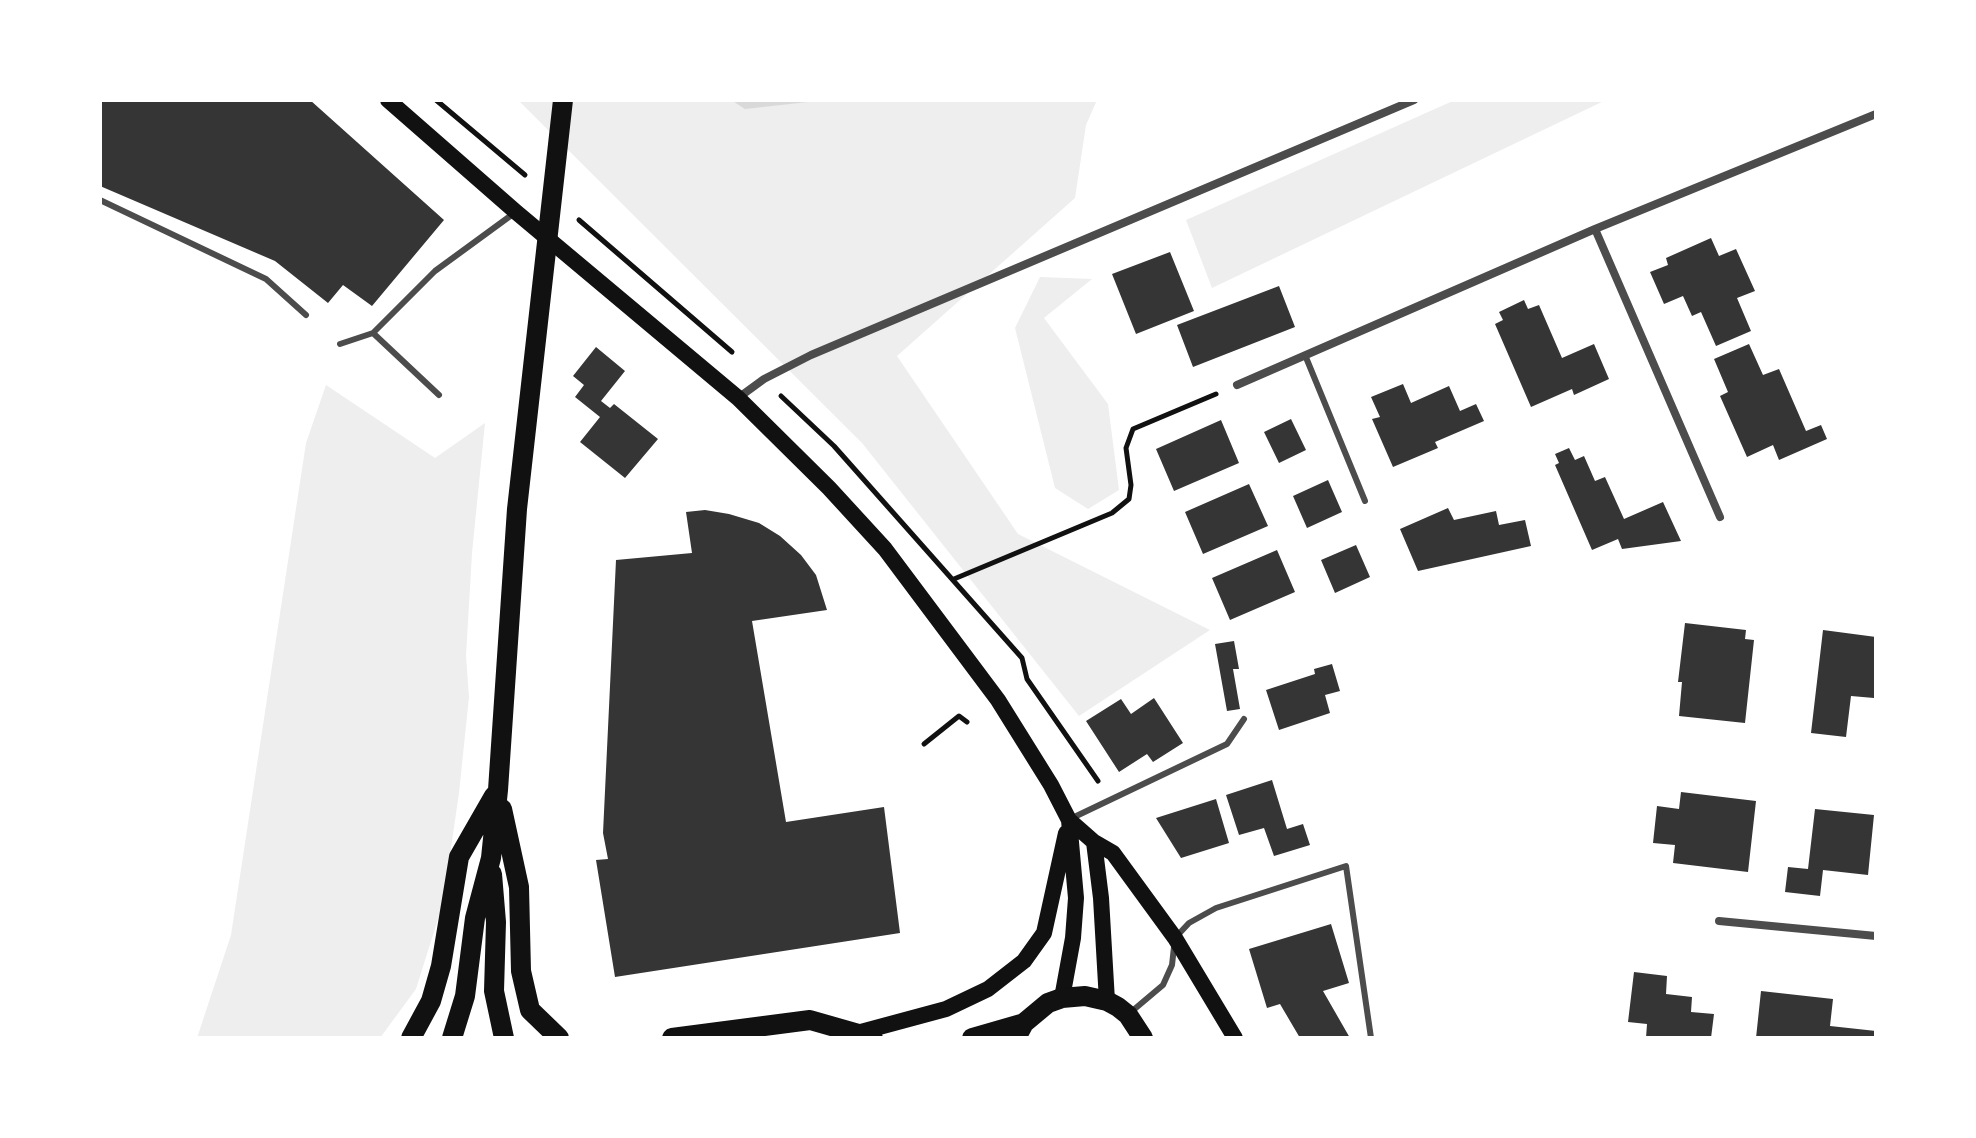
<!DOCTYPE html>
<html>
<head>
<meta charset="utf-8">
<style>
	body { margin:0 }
	#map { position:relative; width:1976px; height:1138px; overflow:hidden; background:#fff; font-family:Figtree,sans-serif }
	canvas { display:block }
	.frame { position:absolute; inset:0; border:102px solid #fff; pointer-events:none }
</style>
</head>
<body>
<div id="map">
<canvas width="1976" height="1138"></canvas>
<div class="frame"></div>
</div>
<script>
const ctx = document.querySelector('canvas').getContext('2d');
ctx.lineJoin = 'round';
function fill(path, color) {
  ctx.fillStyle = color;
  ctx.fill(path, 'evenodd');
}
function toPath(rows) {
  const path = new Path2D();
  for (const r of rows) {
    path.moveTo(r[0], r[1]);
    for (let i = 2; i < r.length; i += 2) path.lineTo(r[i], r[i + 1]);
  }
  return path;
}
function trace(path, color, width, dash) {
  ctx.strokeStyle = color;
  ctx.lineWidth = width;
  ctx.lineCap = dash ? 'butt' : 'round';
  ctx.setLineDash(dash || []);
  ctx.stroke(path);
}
const green = toPath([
	[518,100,731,100,745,108,826,100,1097,100,1086,125,1075,198,897,356,1018,534,1210,630,1079,716,862,443],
	[1455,100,1606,100,1212,288,1186,220],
	[1040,277,1092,279,1044,318,1108,404,1119,490,1088,509,1055,488,1015,328],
	[326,385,435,458,485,423,472,553,466,656,469,697,459,793,443,903,416,989,380,1038,197,1038,231,935,306,443]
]);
const water = toPath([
	[731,100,826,100,745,109]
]);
const building = toPath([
	[100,100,310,100,444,220,372,306,343,285,328,303,275,261,100,186],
	[1711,238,1719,256,1736,249,1755,291,1737,298,1751,331,1716,346,1701,312,1692,316,1683,296,1664,304,1650,272,1668,265,1666,258],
	[1170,252,1194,311,1136,334,1112,274],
	[1279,286,1295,327,1193,367,1177,325],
	[1524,300,1528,309,1539,305,1562,358,1594,344,1609,379,1574,395,1572,389,1531,407,1495,324,1503,320,1499,312],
	[1749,344,1763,375,1779,369,1806,431,1821,425,1827,439,1779,460,1773,445,1747,457,1720,396,1728,392,1714,359],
	[596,347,625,371,601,401,610,408,614,404,658,439,625,478,580,442,600,417,575,397,584,385,573,376],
	[1403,384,1411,403,1449,386,1460,411,1476,404,1484,421,1435,442,1438,448,1393,467,1372,419,1380,417,1371,397],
	[1291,419,1306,450,1279,463,1264,432],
	[1221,420,1239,463,1174,491,1156,449],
	[1569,448,1575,460,1584,456,1595,481,1605,477,1624,519,1663,502,1681,541,1622,549,1618,539,1592,550,1555,465,1559,463,1555,454],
	[1328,480,1342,512,1307,528,1293,496],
	[1249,484,1268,526,1203,554,1185,512],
	[1448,508,1454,520,1496,511,1499,525,1525,520,1531,546,1418,571,1400,529],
	[705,510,729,514,759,523,780,536,801,555,816,575,827,610,752,621,786,822,884,807,900,933,615,977,596,860,608,859,603,833,616,560,692,553,686,512],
	[1356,545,1370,577,1335,593,1321,560],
	[1277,550,1295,592,1230,620,1212,578],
	[1685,623,1746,630,1745,639,1754,640,1745,723,1679,716,1682,682,1678,682],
	[1823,630,1876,637,1874,698,1851,696,1846,737,1811,733],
	[1234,641,1239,669,1233,669,1240,709,1227,711,1215,644],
	[1332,664,1340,691,1325,695,1330,713,1279,730,1266,690,1315,674,1314,669],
	[1154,698,1183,743,1153,762,1147,754,1119,772,1086,721,1121,699,1131,714],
	[1272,780,1287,829,1303,824,1310,845,1274,856,1264,828,1239,835,1226,795],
	[1681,792,1756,801,1748,872,1673,863,1675,845,1653,843,1657,806,1679,809],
	[1216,799,1229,843,1181,858,1156,818],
	[1815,809,1874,815,1868,875,1823,870,1820,896,1785,892,1788,867,1808,869],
	[1331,924,1349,983,1323,991,1350,1038,1300,1038,1280,1004,1267,1008,1249,949],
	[1634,972,1667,976,1666,994,1692,997,1691,1012,1714,1014,1711,1038,1646,1038,1647,1024,1628,1022],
	[1761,991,1833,999,1830,1026,1876,1031,1876,1038,1756,1038]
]);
const path = toPath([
	[436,100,525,175],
	[579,220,732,352],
	[781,396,834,446,1022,658,1027,679,1098,781],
	[954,579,1112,513,1129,499,1131,485,1126,448,1133,429,1216,394],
	[924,744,959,716,967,722]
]);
const service = toPath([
	[100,200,266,279,306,315],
	[373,333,439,395],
	[340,344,373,333,435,271,513,214],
	[1305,355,1365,501],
	[1070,819,1227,744,1244,719],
	[1131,1012,1163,985,1172,965,1175,938,1189,923,1216,908,1346,866,1371,1038]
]);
const minor = toPath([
	[1595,229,1720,517],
	[1237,385,1595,229,1876,114],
	[738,398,764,379,811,355,1414,100],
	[1719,921,1876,936]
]);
const secondary = toPath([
	[388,100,516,212,738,398,829,488,885,549,998,700,1051,785,1069,820,1076,898,1073,938,1062,998],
	[1069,820,1094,842,1113,853,1175,938,1235,1038],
	[1094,842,1101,898,1107,1001],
	[857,1033,946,1009,988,989,1024,961,1044,933,1066,833]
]);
const primary = toPath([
	[502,809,519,887,521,971,530,1010,559,1038],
	[492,874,496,922,494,991,504,1038],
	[411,1038,431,1001,441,966,459,857,494,796],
	[452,1038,465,996,475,918,491,858,498,790,517,509,563,100],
	[672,1038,810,1020,873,1038],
	[972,1038,1024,1023],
	[1016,1038,1024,1023,1048,1003,1062,998,1085,996,1107,1001,1118,1007,1128,1015,1143,1038]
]);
fill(green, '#eee');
fill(water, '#d9d9d9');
fill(building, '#353535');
trace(path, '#111', 5);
trace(service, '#4c4c4c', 6);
trace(minor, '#4c4c4c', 8);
trace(secondary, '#111', 16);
trace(primary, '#111', 20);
</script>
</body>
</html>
